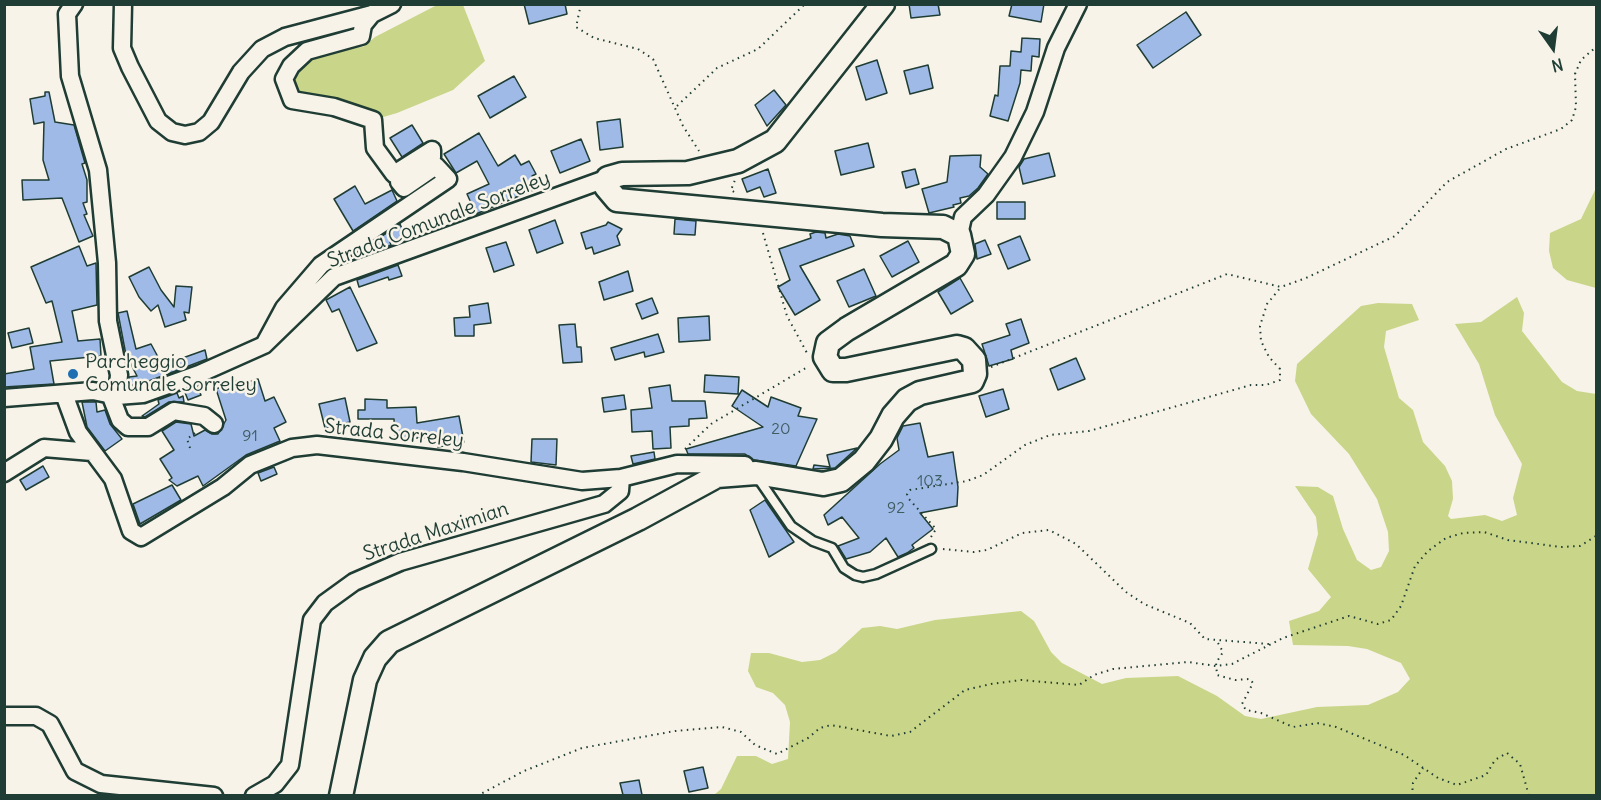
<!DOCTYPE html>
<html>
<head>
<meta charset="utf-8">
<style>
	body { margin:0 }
	#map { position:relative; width:1601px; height:800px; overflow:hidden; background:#f7f3e8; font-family:Delius,sans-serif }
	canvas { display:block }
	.frame { position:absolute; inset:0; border:6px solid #1f3d34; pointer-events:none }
	.north { position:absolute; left:1523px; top:18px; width:60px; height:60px; -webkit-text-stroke:4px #f7f3e8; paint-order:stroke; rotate:166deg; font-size:16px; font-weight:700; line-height:24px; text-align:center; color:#1f3d34 }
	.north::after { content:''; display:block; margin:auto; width:21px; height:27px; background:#1f3d34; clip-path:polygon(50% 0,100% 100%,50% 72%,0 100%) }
</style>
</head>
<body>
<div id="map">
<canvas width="1601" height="800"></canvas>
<div class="frame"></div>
<div class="north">N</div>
</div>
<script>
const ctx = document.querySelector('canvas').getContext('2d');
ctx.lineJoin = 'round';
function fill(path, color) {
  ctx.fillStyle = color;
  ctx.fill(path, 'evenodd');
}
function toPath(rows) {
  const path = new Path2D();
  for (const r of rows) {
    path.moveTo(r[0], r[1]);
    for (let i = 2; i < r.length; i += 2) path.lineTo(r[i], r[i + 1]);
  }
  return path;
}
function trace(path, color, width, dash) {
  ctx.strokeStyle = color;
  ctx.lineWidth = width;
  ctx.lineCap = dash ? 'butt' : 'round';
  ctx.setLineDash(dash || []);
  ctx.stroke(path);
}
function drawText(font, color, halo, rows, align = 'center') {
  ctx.font = font + ' Delius,sans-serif';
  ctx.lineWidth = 5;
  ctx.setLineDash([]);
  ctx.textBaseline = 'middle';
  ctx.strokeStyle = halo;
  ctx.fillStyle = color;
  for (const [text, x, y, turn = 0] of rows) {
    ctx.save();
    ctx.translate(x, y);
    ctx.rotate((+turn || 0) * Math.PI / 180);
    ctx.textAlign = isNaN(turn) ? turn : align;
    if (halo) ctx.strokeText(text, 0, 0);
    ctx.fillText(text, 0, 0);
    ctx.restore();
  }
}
const green = toPath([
	[437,5,463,5,485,61,453,90,397,113,373,120,292,100,291,66,307,51,363,47,375,37],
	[1596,188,1596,288,1567,280,1553,268,1549,251,1550,233,1581,219],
	[1517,297,1524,313,1522,331,1562,382,1577,391,1596,394,1596,795,714,795,721,789,737,756,756,756,772,764,788,759,790,722,785,705,773,693,756,687,748,671,751,653,769,653,802,662,820,660,836,652,862,628,880,626,897,629,935,620,1021,611,1034,621,1051,652,1062,663,1102,684,1126,678,1178,676,1217,696,1245,716,1261,719,1317,707,1368,705,1398,692,1410,679,1401,663,1367,649,1348,646,1293,645,1289,621,1319,611,1331,597,1308,569,1318,534,1316,517,1295,486,1318,487,1333,496,1343,529,1357,560,1371,570,1381,567,1389,551,1388,532,1377,499,1349,454,1311,414,1295,381,1297,364,1361,306,1378,303,1412,304,1419,320,1386,331,1384,347,1399,398,1413,410,1423,442,1445,466,1452,481,1453,499,1448,516,1451,519,1485,515,1502,521,1517,515,1513,498,1522,464,1495,415,1479,364,1455,324,1481,322]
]);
const building = toPath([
	[524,4,565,4,567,14,529,24,524,4],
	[909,4,938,4,940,15,911,18,909,4],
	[1012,4,1044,4,1041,22,1009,16,1012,4],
	[1186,12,1201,35,1153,68,1137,45,1186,12],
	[1022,38,1040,39,1039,57,1032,56,1031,71,1021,70,1020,83,1008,121,990,116,995,95,998,96,1000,66,1010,66,1011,51,1021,52,1022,38],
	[877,60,887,93,866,100,856,67,877,60],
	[928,65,933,88,910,94,904,71,928,65],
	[514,76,526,97,490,118,478,96,514,76],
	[774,90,786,105,767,126,755,105,774,90],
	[45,92,49,92,55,122,74,125,85,163,82,164,87,180,87,202,83,203,87,214,84,215,93,236,79,242,62,198,23,200,22,180,49,180,43,160,44,122,34,124,30,99,45,96,45,92],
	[620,119,623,147,600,150,597,122,620,119],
	[412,125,423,143,402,157,390,138,412,125],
	[479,133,498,166,515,155,521,165,529,161,536,174,532,176,538,188,476,214,467,194,489,184,477,161,456,173,444,154,479,133],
	[581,139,590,161,560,173,551,151,581,139],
	[868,143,874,167,841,175,835,151,868,143],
	[1049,153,1055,176,1023,184,1019,167,1024,159,1049,153],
	[981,155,980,167,988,174,978,188,969,196,960,198,961,203,953,205,954,207,929,213,922,189,947,182,950,156,981,155],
	[768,169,776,193,764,197,760,187,747,192,742,179,768,169],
	[915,169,919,184,906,188,902,172,915,169],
	[355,186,365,204,392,190,397,201,353,231,334,199,355,186],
	[997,202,1025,202,1025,219,997,219,997,202],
	[675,219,696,221,695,235,674,234,675,219],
	[555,220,563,243,537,253,529,230,555,220],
	[608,222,622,229,617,236,620,245,594,254,592,247,586,249,581,233,606,225,608,222],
	[400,224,405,236,390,242,391,245,375,251,372,243,400,224],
	[816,232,825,233,826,238,838,234,850,236,854,246,800,266,820,300,795,315,778,287,790,280,779,249,811,238,810,234,816,232],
	[1020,236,1030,260,1008,269,998,245,1020,236],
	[985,240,991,254,977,259,975,244,985,240],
	[908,241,919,262,892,277,880,256,908,241],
	[506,242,514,265,494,272,486,248,506,242],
	[79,246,87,266,96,263,97,305,72,311,78,341,100,339,101,356,50,361,54,384,4,387,4,374,34,369,30,347,62,342,52,301,46,303,31,267,79,246],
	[398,265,402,276,389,280,388,277,359,287,357,280,398,265],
	[149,267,161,290,174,307,176,286,192,287,189,313,184,312,186,320,165,327,158,305,151,311,139,297,129,277,149,267],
	[864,269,876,296,849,307,837,281,864,269],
	[628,271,633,291,604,300,599,282,628,271],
	[960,278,973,301,951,314,938,292,960,278],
	[350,287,377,343,357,351,339,309,332,312,326,300,350,287],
	[652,298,658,313,642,319,636,304,652,298],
	[488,303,491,323,474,325,474,336,455,336,454,318,470,317,469,306,488,303],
	[127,311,136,349,151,344,164,368,163,365,205,350,207,359,141,384,129,385,129,377,137,376,126,355,118,313,127,311],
	[709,316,710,340,679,342,678,318,709,316],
	[1021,319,1029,343,1011,350,1013,359,989,366,982,344,1010,335,1006,324,1021,319],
	[575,324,577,347,581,347,582,362,563,363,559,325,575,324],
	[29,328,33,343,12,348,8,333,29,328],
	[658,334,664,352,645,357,644,352,615,360,611,348,658,334],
	[1076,358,1085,379,1058,390,1050,369,1076,358],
	[705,375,739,377,738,394,704,392,705,375],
	[258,379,265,401,274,397,286,422,274,428,280,441,246,455,203,486,198,476,177,486,169,480,172,478,160,459,174,450,162,431,176,422,191,424,194,436,205,430,212,434,218,434,226,420,216,389,237,381,239,385,258,379],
	[670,385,672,401,705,401,707,418,689,419,689,426,670,427,671,448,653,449,652,431,632,432,631,410,652,408,649,388,670,385],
	[197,386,201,395,188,400,184,390,197,386],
	[1003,389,1009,409,986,417,979,396,1003,389],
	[742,390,768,407,771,397,801,408,798,416,817,419,796,466,754,460,745,454,688,454,686,449,763,427,732,406,742,390],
	[177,393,179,398,183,396,184,402,169,402,145,417,142,416,159,404,158,400,177,393],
	[624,395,626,409,604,412,602,398,624,395],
	[345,398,350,422,325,428,319,404,345,398],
	[365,399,387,400,387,408,416,407,417,423,459,416,464,442,438,447,437,437,395,439,394,419,358,419,358,410,365,410,365,399],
	[82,402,96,402,97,412,105,410,110,424,122,439,105,451,87,427,82,402],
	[920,423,928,457,953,452,958,487,957,506,920,513,933,529,912,545,914,548,907,553,898,557,886,538,870,552,846,559,838,546,859,538,842,517,828,525,824,515,880,464,899,450,897,438,903,426,920,423],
	[532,439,557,439,556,465,531,462,532,439],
	[857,448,835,468,813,469,814,465,830,467,827,455,857,448],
	[654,452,655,459,633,464,631,456,654,452],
	[43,466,49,477,26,490,20,480,43,466],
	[274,467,277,474,261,481,258,473,274,467],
	[172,485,181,500,140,524,133,504,172,485],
	[765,500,794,542,769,557,750,510,765,500],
	[703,767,708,788,689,792,684,771,703,767],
	[639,780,642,795,623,795,620,783,639,780]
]);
const path = toPath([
	[581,4,576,27,594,38,638,49,653,59,683,126,699,151],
	[677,106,717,68,758,49,805,4],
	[734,192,731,190,735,180],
	[763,233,787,316,807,353],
	[991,367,1227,274,1281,287,1306,278,1395,236,1447,182,1506,149,1561,129,1572,120,1576,107,1575,74,1581,60,1596,47],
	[190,448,187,439,198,431],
	[685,449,711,424,809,366],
	[931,537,936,529,908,498,907,494,910,490,967,481,983,475,1025,445,1050,435,1089,431,1251,385,1266,385,1280,380,1280,369,1269,357,1261,341,1260,326,1267,304,1281,287],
	[943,549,974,552,987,550,1022,533,1049,530,1076,544,1126,592,1144,604,1190,623,1205,639,1269,644],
	[1218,643,1223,652,1216,663,1217,675,1235,680,1250,679,1253,683,1242,704,1246,710,1261,713,1293,727,1317,723,1336,727,1404,755,1438,778,1457,785,1486,775,1495,760,1507,753,1520,764,1529,796],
	[477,796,524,771,582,748,675,731,722,727,741,732,755,745,777,754,808,738,820,728,831,725,891,736,910,732,965,690,991,684,1021,680,1079,685,1094,675,1113,669,1188,662,1216,666,1232,664,1283,638,1349,616,1378,624,1391,620,1401,606,1415,566,1428,551,1446,538,1463,533,1484,532,1508,540,1561,547,1580,546,1596,536],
	[1412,796,1413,783,1423,768]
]);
const lane = toPath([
	[758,478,791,526,813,541,832,548,844,568,855,575,863,577,876,574,931,549]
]);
const street = toPath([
	[74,4,67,14,70,76,98,170,107,263,108,321,119,375,117,396],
	[123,4,122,48,130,67,158,121,172,132,185,135,199,132,211,122,241,72,262,49,285,37,372,14],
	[959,235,963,217,986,195,1013,157,1035,112,1056,48,1078,4],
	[264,345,284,308,321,265,448,179,436,166,404,188,399,182,432,157,432,150,394,174,375,148,373,120,334,107,292,100,284,79,291,66,307,51,361,36,363,25,372,14,392,4],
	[64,394,78,432,113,479,131,531,141,537,223,487,250,465,292,448,317,445,463,462,582,481,621,478,677,464,745,465],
	[110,394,120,420,128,427,148,427,174,411,204,416,214,424],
	[4,398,93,391,117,396,143,394,199,374,264,345,334,277,608,178],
	[4,473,44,448,92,452],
	[4,716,36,716,50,724,75,771,101,784,214,796],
	[254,796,275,784,290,765,312,620,325,603,354,582,400,562,604,504,620,491,621,478]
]);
const secondary = toPath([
	[341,796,365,680,375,658,389,642,638,519,717,476,756,473,823,484,841,480,864,461,881,439,893,416,907,400,920,393,972,381,975,374,974,360,964,349,957,347,846,370,833,370,825,357,828,343,847,329,956,265,963,254,959,235,943,227,882,225,617,200,606,187,608,178,622,174,688,173,738,161,775,141,883,4]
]);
const markers = [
	[73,374,6,"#1f6fb2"]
];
const numberNames = [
	["20",781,429],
	["91",250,436],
	["103",930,481],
	["92",896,508]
];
const streetNames = [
	["Strada Comunale Sorreley",439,220,-21],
	["Strada Sorreley",394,434,6],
	["Strada Maximian",436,532,-18]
];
const poiNames = [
	["Parcheggio",85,362],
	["Comunale Sorreley",85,385]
];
fill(green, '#c9d588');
fill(building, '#9fbae7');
trace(building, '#1f3d34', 1.5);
trace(lane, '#1f3d34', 13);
trace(street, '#1f3d34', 21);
trace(secondary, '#1f3d34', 27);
trace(path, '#1f3d34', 2, [1.5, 4.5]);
trace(lane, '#f7f3e8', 8);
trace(street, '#f7f3e8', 16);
trace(secondary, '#f7f3e8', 22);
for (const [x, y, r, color] of markers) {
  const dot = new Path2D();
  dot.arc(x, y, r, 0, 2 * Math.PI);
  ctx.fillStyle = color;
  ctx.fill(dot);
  trace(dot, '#f7f3e8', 2);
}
drawText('16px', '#3f5c61', null, numberNames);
drawText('20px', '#1f3d34', '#f7f3e8', streetNames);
drawText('20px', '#1f3d34', '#f7f3e8', poiNames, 'left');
</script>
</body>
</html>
